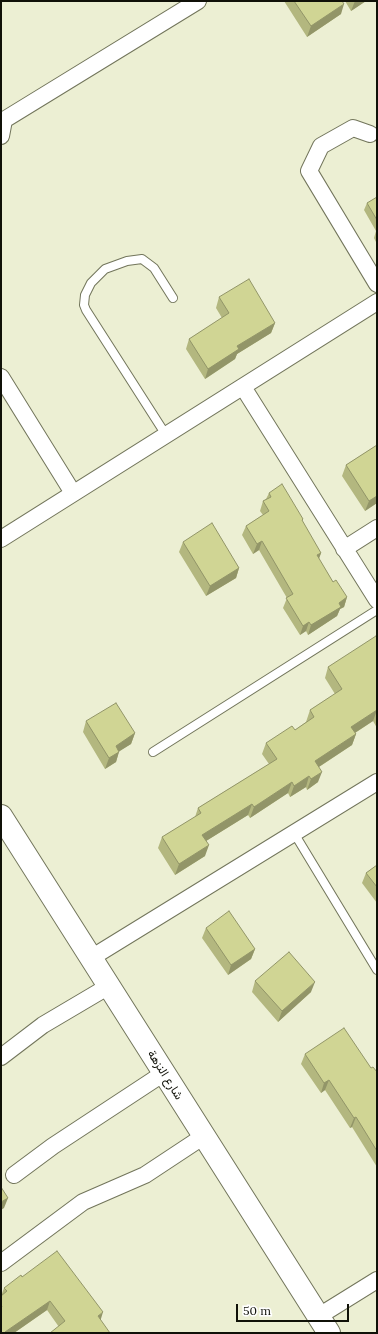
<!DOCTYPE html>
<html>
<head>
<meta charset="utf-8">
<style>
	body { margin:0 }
	#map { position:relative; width:378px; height:1334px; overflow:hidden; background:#ecefd3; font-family:Lora,serif }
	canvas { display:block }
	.frame { position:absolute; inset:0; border:2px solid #101108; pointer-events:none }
	.scale { position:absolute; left:236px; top:1304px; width:113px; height:18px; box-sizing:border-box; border:2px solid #101108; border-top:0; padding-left:5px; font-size:12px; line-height:14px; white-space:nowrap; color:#101108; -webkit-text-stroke:3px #fff; paint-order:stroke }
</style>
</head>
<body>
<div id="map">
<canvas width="378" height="1334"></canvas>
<div class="frame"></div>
<div class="scale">50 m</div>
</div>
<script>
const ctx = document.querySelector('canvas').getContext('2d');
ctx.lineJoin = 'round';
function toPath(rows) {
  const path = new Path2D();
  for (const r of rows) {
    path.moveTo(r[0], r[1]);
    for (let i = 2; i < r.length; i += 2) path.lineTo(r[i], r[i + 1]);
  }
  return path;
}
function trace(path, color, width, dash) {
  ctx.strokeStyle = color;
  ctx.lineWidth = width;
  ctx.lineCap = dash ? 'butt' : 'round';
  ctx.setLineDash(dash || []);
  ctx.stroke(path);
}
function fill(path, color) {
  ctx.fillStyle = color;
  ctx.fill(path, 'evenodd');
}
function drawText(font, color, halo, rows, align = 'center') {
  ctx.font = font + ' Lora,Vazirmatn,serif';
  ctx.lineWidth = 3.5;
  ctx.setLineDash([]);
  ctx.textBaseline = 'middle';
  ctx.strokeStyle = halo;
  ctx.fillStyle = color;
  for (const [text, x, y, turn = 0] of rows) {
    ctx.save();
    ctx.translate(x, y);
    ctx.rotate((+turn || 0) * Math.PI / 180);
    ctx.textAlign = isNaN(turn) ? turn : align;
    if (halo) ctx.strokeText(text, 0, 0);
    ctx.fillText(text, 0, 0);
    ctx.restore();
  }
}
const lane = toPath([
	[166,435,86,310,84,305,85,295,91,283,105,269,127,261,142,259,154,268,173,298],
	[153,752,377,610],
	[294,833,377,970]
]);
const street = toPath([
	[370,134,353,128,321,146,309,171,377,284],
	[1,136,4,120,198,1],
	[1,377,73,493],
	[243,387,377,600],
	[1,539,377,302],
	[344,549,377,528],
	[91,958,377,782],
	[1,1057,43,1025,109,986],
	[14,1175,53,1146,164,1073],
	[1,1263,83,1202,145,1175,204,1136],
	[319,1316,377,1280]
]);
const secondary = toPath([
	[1,816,329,1333]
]);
const wall = toPath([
	[284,1,342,1,341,14,307,37],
	[345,1,366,1,351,11],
	[377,197,377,244,374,238,376,231,364,210,367,203],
	[219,297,275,323,271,333,237,354,235,359,205,379,186,349,189,339,222,318,216,308],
	[377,445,377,503,365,511,342,476,346,465],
	[269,493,303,519,302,522,321,553,319,559,333,582,347,597,344,607,340,609,337,616,308,635,306,631,300,635,283,608,287,598,259,550,253,554,242,535,246,526,263,515,260,511,263,501,266,499],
	[183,542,239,568,236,578,206,596,179,552],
	[377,637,377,728,373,721,355,733,356,734,352,745,319,767,318,782,307,790,306,787,290,797,288,793,250,818,248,815,206,841,205,856,175,875,158,848,162,837,195,817,198,808,269,764,262,754,266,743,295,730,306,722,310,710,335,694,325,678,328,667],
	[86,721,135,733,131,744,119,751,116,762,105,769,83,732],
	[377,865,377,903,362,883,366,873],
	[206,928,255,949,251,959,228,975,202,938],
	[255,981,311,992,278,1022,252,992],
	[305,1054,371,1068,377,1072,377,1167,352,1127,350,1128,325,1090,321,1093,301,1064],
	[22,1277,103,1312,59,1327,47,1310,14,1333,1,1333,1,1296,4,1288]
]);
const shadedWall = toPath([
	[355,1,366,1,351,11],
	[344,4,341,14,307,37,311,26],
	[275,323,271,333,237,354,235,359,205,379,208,369,237,346],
	[377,496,377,503,365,511,369,501],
	[262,541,259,550,253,554,257,544],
	[321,553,317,563,317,555],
	[239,568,236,578,206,596,210,586],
	[347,597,344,607,340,609,337,616,308,635,311,625,339,603],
	[309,622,306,631,300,635,303,626],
	[377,710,373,721,347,738,351,727],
	[135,733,131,744,112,756,116,746],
	[356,734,352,745,311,772,315,761],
	[119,752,116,762,105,769,109,758],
	[322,772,318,782,307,790,311,779],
	[309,776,306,787,290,797,294,786],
	[292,782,288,793,250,818,254,807],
	[252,804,248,815,198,846,202,835],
	[209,845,205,856,175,875,179,864],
	[255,949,251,959,228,975,231,965],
	[315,982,311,992,278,1022,282,1011],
	[329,1080,325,1090,321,1093,324,1083],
	[356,1117,352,1127,350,1128,354,1118],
	[8,1198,4,1208,1,1210,1,1202],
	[50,1301,47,1310,14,1333,5,1333,5,1332],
	[103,1312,100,1322,98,1316]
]);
const building = toPath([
	[294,1,342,1,344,4,311,26,294,1],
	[377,197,377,220,367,203,377,197],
	[249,279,275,323,237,346,239,349,208,369,189,339,229,313,219,297,249,279],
	[377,445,377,496,369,501,346,465,377,445],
	[282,484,303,519,302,520,321,553,317,555,333,582,336,580,347,597,339,603,341,607,311,625,309,622,303,626,286,598,293,594,262,541,257,544,246,526,269,511,263,501,271,497,269,493,282,484],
	[212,523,239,568,210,586,183,542,212,523],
	[376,636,377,637,377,711,377,710,351,727,356,734,315,761,322,772,311,779,309,776,294,786,292,782,254,807,252,804,202,835,209,845,179,864,162,837,201,813,198,808,277,759,266,743,292,726,295,730,314,717,310,710,342,689,328,667,376,636],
	[116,703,135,733,116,746,119,752,109,758,86,721,116,703],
	[377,865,377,887,366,873,377,865],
	[229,911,255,949,231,965,206,928,229,911],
	[289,952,315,982,282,1011,255,981,289,952],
	[344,1028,371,1068,373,1067,377,1072,377,1151,356,1117,354,1118,329,1080,324,1083,305,1054,344,1028],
	[1,1187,8,1198,1,1202,1,1187],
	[57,1251,103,1312,98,1316,110,1333,50,1333,65,1321,50,1301,5,1332,6,1333,1,1333,1,1308,2,1307,1,1305,1,1296,7,1291,4,1288,21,1275,22,1277,57,1251]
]);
const streetNames = [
	["شارع النزهة",165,1075,58]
];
trace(lane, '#72755b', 10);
trace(street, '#72755b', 18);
trace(secondary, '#72755b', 24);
trace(lane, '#fff', 8);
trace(street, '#fff', 16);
trace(secondary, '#fff', 22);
fill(wall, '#b3b77f');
fill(shadedWall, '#929568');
fill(building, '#d0d594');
trace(building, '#929568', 1);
drawText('12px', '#101108', '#fff', streetNames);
</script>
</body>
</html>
